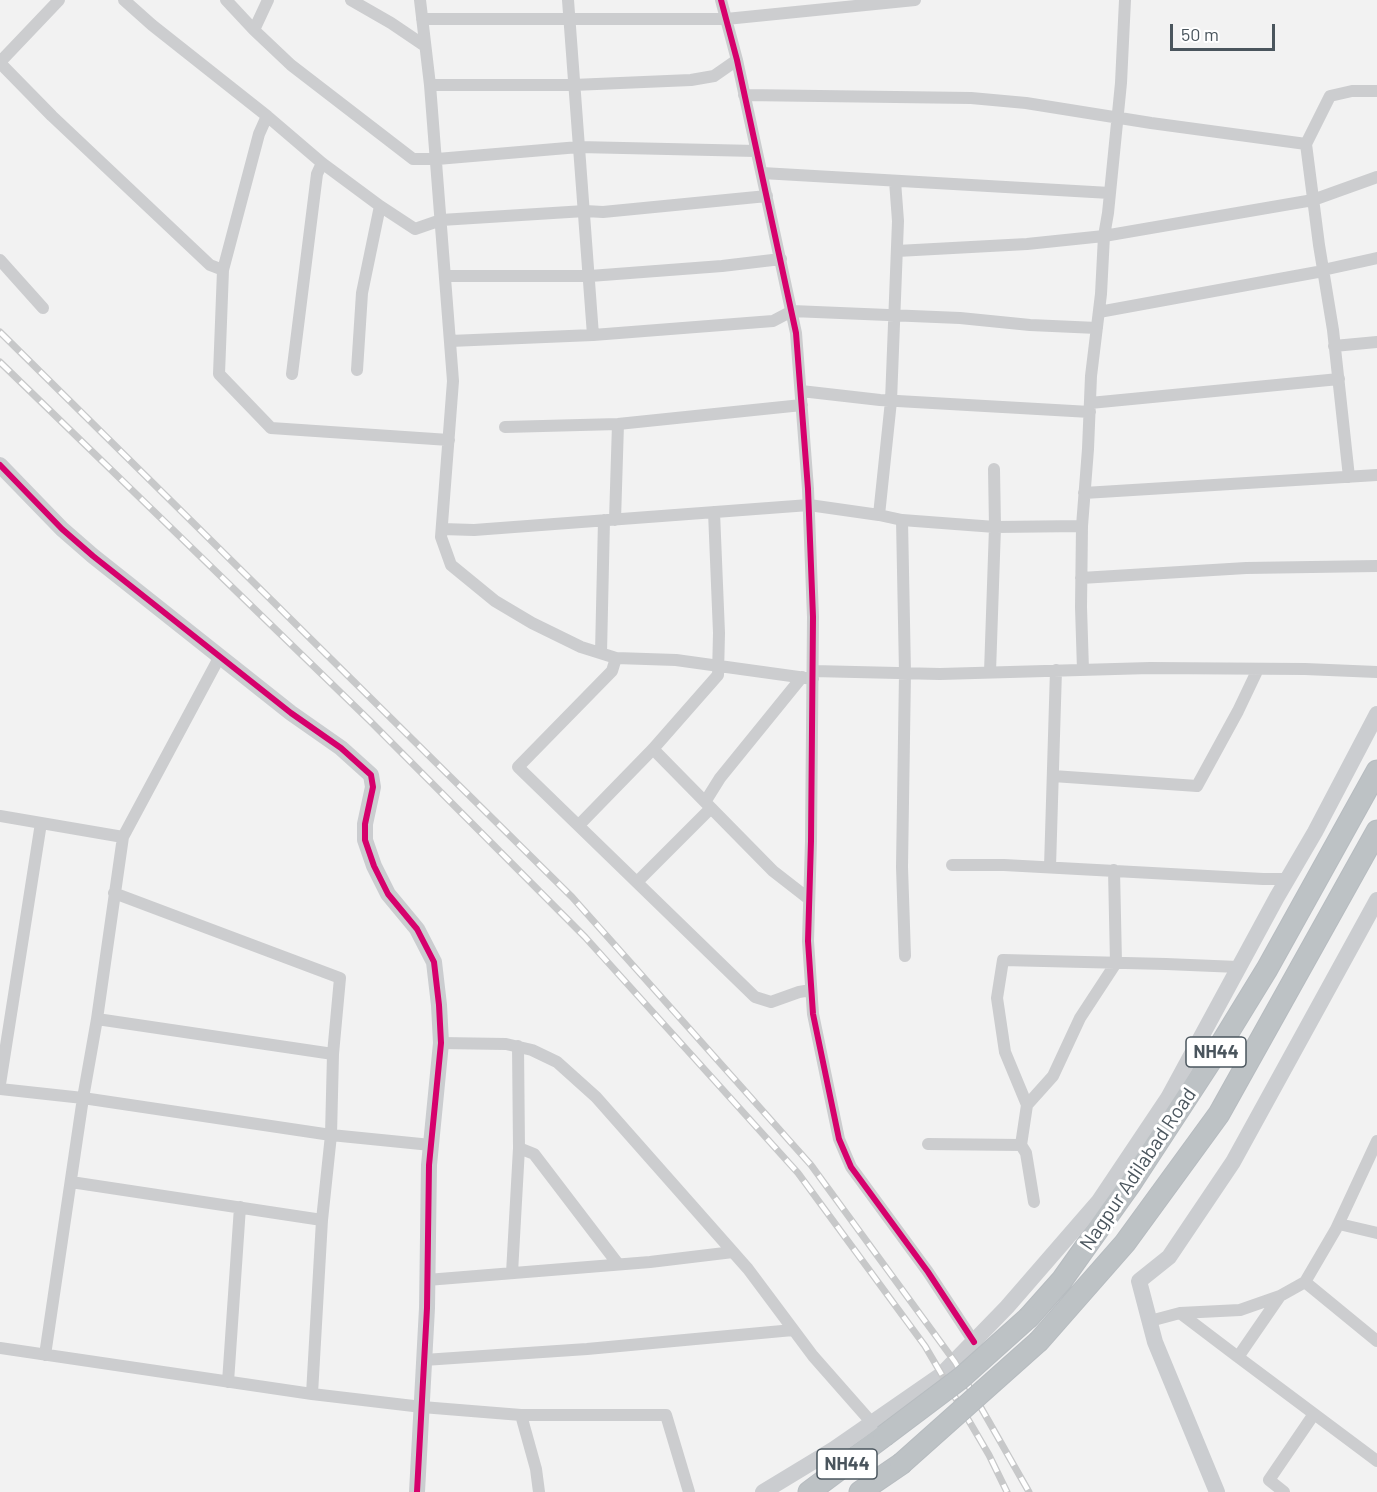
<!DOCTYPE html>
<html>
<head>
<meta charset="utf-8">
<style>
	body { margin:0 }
	#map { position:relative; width:1377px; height:1492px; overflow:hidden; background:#f2f2f2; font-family:Barlow,sans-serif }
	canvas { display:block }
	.scale { position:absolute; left:1170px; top:24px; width:105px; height:27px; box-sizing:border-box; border:3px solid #4a555d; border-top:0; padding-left:8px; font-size:18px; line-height:21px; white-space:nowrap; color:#4a555d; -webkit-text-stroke:4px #fff; paint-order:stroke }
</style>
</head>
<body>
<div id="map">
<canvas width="1377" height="1492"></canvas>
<div class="scale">50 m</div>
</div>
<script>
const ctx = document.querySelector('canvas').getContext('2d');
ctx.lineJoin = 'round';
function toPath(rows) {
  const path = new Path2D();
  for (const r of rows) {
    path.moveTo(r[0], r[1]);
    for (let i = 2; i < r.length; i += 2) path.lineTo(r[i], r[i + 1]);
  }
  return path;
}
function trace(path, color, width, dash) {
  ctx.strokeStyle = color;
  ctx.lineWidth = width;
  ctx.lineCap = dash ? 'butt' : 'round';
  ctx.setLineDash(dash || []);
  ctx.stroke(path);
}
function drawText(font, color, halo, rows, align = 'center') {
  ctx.font = font + ' Barlow,sans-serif';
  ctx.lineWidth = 6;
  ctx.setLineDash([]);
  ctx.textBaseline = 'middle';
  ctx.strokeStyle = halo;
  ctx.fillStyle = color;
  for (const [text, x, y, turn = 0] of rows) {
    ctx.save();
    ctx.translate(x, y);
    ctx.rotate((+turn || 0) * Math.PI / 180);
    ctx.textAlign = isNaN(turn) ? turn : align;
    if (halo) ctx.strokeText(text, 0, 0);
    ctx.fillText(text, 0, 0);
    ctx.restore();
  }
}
const street = toPath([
	[124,0,152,25,267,116,322,163,380,206,415,229,441,220,585,211,603,212,767,196],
	[226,0,254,30,291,65,413,159,437,159,579,147,756,151],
	[351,0,391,23,425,46],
	[420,0,430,85,453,381,441,537,451,565,495,601,532,623,581,647,616,658,676,660,813,679],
	[568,0,593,335],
	[721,0,737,60,796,333,808,489,813,617,811,841,808,941,813,1014,839,1139,851,1167,928,1272,974,1342],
	[422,19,726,19,915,0],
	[254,30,268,0],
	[0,62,59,0],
	[0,63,52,116,210,265,223,270],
	[430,85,573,85,691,80,714,76,737,60],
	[744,95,971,98,1026,103,1151,123,1306,144],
	[267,116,259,134,223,270,219,374,271,428,449,440],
	[762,173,1110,193],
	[897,251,1027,244,1104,236,1313,200,1377,177],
	[0,260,43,308],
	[1323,270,1377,258],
	[445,276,590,276,722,266,781,259],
	[1099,312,1323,271],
	[450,341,593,335,773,321,792,311,960,318,1030,325,1097,328],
	[1334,346,1377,342],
	[357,370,362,293,380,206],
	[292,374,317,174,322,163],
	[801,391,880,400,1090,412],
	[1090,403,1339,379],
	[505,427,618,424,802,405],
	[1349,477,1333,330,1319,245,1306,144,1330,96,1352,91,1377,91],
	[1084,493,1377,475],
	[879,515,891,401,898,221,895,181],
	[615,520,618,424],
	[902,520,905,673,902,867,905,956],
	[442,529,474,530,809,505,879,515,902,520,995,527,1082,526],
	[1081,578,1246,568,1377,566],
	[601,653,604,520],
	[616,658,612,671,518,767,755,997,771,1002,799,992,811,990],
	[1083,670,1081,607,1082,526,1088,449,1091,376,1101,294,1104,236,1108,213,1121,83,1125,0],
	[813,671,940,674,1150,668,1305,669,1377,672],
	[990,672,995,527,994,469],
	[653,749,773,871,809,899],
	[1053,776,1197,786,1238,711,1258,669],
	[705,802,720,778,802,677],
	[0,816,123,837],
	[579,825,653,749,718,675,719,633,714,512],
	[952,865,1004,865,1263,879,1287,879],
	[1050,867,1056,670],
	[637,882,711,808],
	[114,893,340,978,333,1054,331,1135,322,1220,312,1394],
	[97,1019,333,1054],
	[441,1043,506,1044,532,1050,557,1062,596,1097,748,1269,813,1356,872,1423],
	[0,1084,41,823],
	[0,1089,83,1098,331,1135,431,1145],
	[1027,1105,1053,1076,1080,1018,1116,963,1114,870],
	[928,1144,1021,1145],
	[519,1148,534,1154,618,1264],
	[71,1182,322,1220],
	[1034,1202,1026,1153,1021,1145,1027,1105,1005,1052,997,998,1003,960,1166,964,1238,967],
	[1339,1224,1377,1233],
	[512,1273,519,1148,518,1046],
	[427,1280,650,1262,733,1252],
	[1305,1282,1377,1341],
	[1180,1313,1238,1357,1280,1296],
	[1150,1321,1180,1313,1240,1310,1280,1296,1305,1282,1336,1229,1377,1141],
	[0,1348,312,1394,422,1407,521,1415,666,1415,689,1492],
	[45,1355,83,1098,97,1019,123,837,220,656],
	[1238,1357,1377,1461],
	[424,1360,587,1349,793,1330],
	[228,1382,240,1207],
	[521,1415,536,1469,539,1492],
	[1284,1492,1269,1480,1314,1414]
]);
const secondary = toPath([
	[0,465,62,529,93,556,291,713,341,748,371,775,373,787,365,824,365,840,374,866,388,894,417,929,434,962,439,1005,441,1043,429,1165,427,1308,417,1492],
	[763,1492,834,1449,941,1375,1007,1307,1099,1201,1168,1098,1277,897,1315,832,1377,714],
	[1217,1492,1155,1342,1139,1281,1169,1257,1233,1162,1377,900]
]);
const highway = toPath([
	[1029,1317,1062,1280,1131,1183,1210,1062,1267,969,1377,771],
	[1039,1341,1125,1243,1219,1114,1377,831],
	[809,1492,884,1436],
	[860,1492,901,1464]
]);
const rail = toPath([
	[0,332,572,897,811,1165,955,1362,1029,1492],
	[0,362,370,721,585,937,798,1173,925,1346,989,1455,1007,1492]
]);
const highwayBridge = toPath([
	[884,1436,961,1378,1029,1317],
	[901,1464,1039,1341]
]);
const cycleway = toPath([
	[721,0,737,60,796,333,808,489,813,617,811,841,808,941,813,1014,839,1139,851,1167,928,1272,974,1342],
	[0,465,62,529,93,556,291,713,341,748,371,775,373,787,365,824,365,840,374,866,388,894,417,929,434,962,439,1005,441,1043,429,1165,427,1308,417,1492]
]);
const shields = [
	[1216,1052,60],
	[847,1464,60]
];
const shieldNames = [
	["NH44",1216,1052],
	["NH44",847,1464]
];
const streetNames = [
	["Nagpur Adilabad Road",1138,1169,-56]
];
trace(highway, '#b7bcc0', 23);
trace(street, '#cccdcf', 12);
trace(secondary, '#cbcdd0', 16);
trace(highway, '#bdc2c5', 21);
trace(rail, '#c7c8c9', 7);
trace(rail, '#fff', 4.5, [14]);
trace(highwayBridge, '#b7bcc0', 23, []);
trace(highwayBridge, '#bdc2c5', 21);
trace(cycleway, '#d6006c', 6);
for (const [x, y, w] of shields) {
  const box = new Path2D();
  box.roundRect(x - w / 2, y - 15, w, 30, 4.5);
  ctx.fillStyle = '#fff';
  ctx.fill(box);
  trace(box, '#4a555d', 1.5);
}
drawText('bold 18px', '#4a555d', null, shieldNames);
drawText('20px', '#4a555d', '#fff', streetNames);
</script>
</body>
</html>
